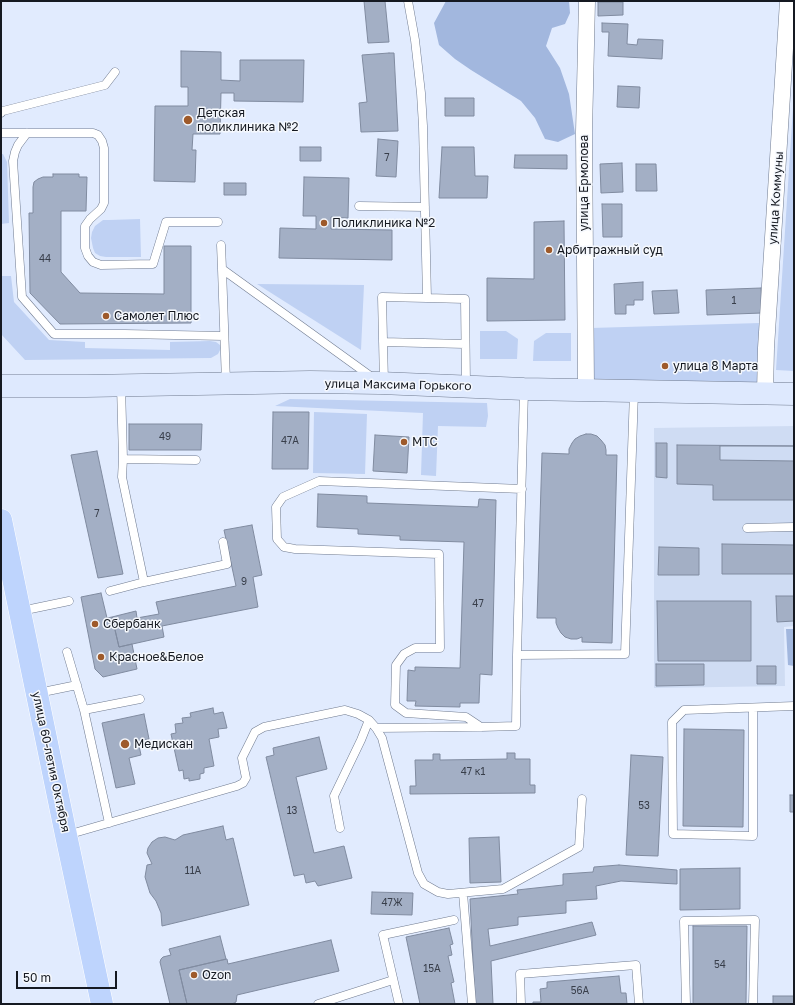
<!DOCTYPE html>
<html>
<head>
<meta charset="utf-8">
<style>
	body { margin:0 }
	#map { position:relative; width:795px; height:1005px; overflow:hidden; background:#e1ebfe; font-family:"Golos Text",sans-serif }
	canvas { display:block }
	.frame { position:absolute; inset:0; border:2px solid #151921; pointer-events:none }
	.scale { position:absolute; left:16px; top:971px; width:101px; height:18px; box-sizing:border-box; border:2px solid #151921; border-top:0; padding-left:5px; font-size:12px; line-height:14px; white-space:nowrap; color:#151921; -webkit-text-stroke:3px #f5f8fd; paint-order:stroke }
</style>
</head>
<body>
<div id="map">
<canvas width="795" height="1005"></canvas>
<div class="frame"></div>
<div class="scale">50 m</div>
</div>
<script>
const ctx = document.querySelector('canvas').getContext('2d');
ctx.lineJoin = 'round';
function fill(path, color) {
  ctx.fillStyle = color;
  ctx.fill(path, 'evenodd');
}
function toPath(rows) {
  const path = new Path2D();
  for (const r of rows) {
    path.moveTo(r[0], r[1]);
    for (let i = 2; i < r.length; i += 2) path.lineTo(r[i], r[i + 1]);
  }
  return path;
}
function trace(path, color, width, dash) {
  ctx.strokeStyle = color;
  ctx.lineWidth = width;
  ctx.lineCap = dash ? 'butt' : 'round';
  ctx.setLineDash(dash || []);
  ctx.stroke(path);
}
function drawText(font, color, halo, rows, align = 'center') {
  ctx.font = font + ' "Golos Text",sans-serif';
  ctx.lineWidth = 3;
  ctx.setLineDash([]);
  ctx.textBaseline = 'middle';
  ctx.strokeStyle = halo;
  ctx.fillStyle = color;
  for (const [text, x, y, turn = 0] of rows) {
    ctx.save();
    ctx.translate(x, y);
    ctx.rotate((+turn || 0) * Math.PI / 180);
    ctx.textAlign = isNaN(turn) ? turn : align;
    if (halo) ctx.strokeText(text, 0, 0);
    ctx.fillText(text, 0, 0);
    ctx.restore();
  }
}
const built = toPath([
	[794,426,794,626,784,627,785,686,654,688,654,428]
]);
const green = toPath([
	[794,92,794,371,776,370],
	[1,154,3,154,7,162,9,223,1,224],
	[140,219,141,257,106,257,100,256,95,253,93,248,91,238,92,232,95,226,103,220,109,220],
	[1,276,11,276,14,302,49,340,85,342,85,348,170,350,170,342,210,341,216,342,220,345,221,348,218,354,211,358,25,360,1,334],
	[257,284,364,285,361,350],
	[760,323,760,384,592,384,591,328],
	[480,331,506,331,518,339,517,359,480,359],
	[546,333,571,333,571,361,533,361,534,341],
	[290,399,487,403,488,416,486,427,438,426,436,476,421,475,423,413,275,406],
	[314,412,367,414,365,474,313,473]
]);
const forest = toPath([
	[446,1,569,1,570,13,565,24,552,28,546,46,560,68,569,94,575,134,558,142,545,139,535,118,521,101,471,70,455,59,439,45,434,23],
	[786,629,794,629,794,666,788,665]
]);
const building = toPath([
	[364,1,385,1,389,42,368,43,364,1],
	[598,2,623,2,623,15,598,16,598,2],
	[602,23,628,24,627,44,637,45,638,39,663,40,662,59,608,56,609,32,602,32,602,23],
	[181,51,221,52,221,80,240,81,240,60,304,60,303,102,234,101,234,93,221,93,220,134,193,134,192,150,196,150,195,182,154,181,155,106,188,106,188,87,181,87,181,51],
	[389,53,394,53,398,131,361,132,359,103,367,102,362,55,389,53],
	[618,86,640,87,639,108,617,107,618,86],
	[445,98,474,98,474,116,445,116,445,98],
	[378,139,398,141,396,177,376,176,378,139],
	[300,147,321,147,321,161,300,161,300,147],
	[442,147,474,147,475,176,488,176,487,198,439,198,442,147],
	[515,155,567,155,567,169,514,168,515,155],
	[622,163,623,192,601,193,600,164,622,163],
	[636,164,656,164,657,191,636,191,636,164],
	[53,174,79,174,79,177,87,177,86,211,61,211,61,272,80,293,164,294,164,246,191,246,191,323,60,324,30,293,29,213,33,213,33,187,34,182,38,179,43,177,53,177,53,174],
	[304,177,349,178,348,218,331,217,331,229,392,230,392,260,279,258,280,228,316,229,316,216,303,216,304,177],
	[224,183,246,183,246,195,224,195,224,183],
	[602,204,622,204,622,237,603,237,602,204],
	[564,221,565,320,487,321,487,278,534,279,534,222,564,221],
	[643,282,643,300,634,300,634,305,626,305,626,314,615,314,614,284,643,282],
	[761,288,762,313,707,315,706,290,761,288],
	[677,290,679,313,654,314,652,291,677,290],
	[273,412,309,412,308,469,272,469,273,412],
	[129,424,202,424,201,450,129,450,129,424],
	[586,434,591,434,597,436,601,440,605,445,606,450,606,455,617,455,612,643,582,642,582,637,577,639,571,639,565,637,561,633,558,628,556,623,556,618,537,618,542,453,569,454,569,449,572,443,575,439,580,436,586,434],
	[375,435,409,437,407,473,373,471,375,435],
	[656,443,667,443,667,478,656,477,656,443],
	[677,445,794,446,794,500,713,500,713,485,677,484,677,445],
	[720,446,794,446,794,461,720,460,720,446],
	[97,451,123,574,98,578,71,455,97,451],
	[318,494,367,496,367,503,478,507,479,499,496,500,492,675,480,674,479,703,460,703,460,707,415,706,416,701,407,701,408,670,415,671,415,667,460,668,464,542,400,540,400,536,358,534,358,529,317,527,318,494],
	[252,525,262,575,253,577,258,607,162,626,164,637,119,647,112,617,136,611,137,618,159,614,156,602,236,586,224,530,252,525],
	[722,544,794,545,794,574,722,574,722,544],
	[659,547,699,548,699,575,658,575,659,547],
	[101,593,107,618,112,617,119,647,132,644,137,669,103,677,95,669,81,597,101,593],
	[776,596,794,596,794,621,777,622,776,596],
	[657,601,751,601,751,661,658,661,657,601],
	[656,664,704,664,704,685,656,686,656,664],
	[757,666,776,666,776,684,757,684,757,666],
	[213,708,214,714,223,712,227,728,218,729,219,737,209,739,214,766,204,768,204,773,200,774,200,779,189,781,189,778,184,779,183,770,179,771,171,734,176,733,175,724,183,723,182,718,191,717,190,713,213,708],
	[144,714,149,739,138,741,141,755,129,758,135,784,116,788,102,723,144,714],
	[684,729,744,730,743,827,683,826,684,729],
	[319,737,327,769,296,777,314,853,344,846,352,878,318,886,315,881,306,883,304,874,294,876,266,757,274,755,273,748,319,737],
	[507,753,515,753,515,759,530,759,530,785,535,785,535,793,410,794,410,786,416,786,415,760,433,760,433,754,440,754,440,760,507,759,507,753],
	[631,755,663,757,658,856,626,855,631,755],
	[790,795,794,795,794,812,790,812,790,795],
	[223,826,226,840,233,838,249,905,162,926,161,913,156,901,150,893,145,877,147,865,152,864,147,853,148,848,152,842,158,838,165,837,175,840,183,835,223,826],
	[499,837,501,882,470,883,469,838,499,837],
	[619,865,677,870,677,884,621,881,596,886,597,899,566,901,566,913,518,917,518,925,488,929,490,946,592,922,596,935,491,961,493,1004,475,1004,470,899,518,894,517,890,563,885,563,874,593,872,594,867,619,865],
	[740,868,740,909,680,910,680,869,740,868],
	[372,892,413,893,412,915,371,914,372,892],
	[693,926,747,926,746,1004,693,1004,693,926],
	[449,928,453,944,450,945,452,955,448,956,454,982,451,983,455,1004,420,1004,406,937,449,928],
	[220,936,226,959,179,970,187,1004,170,1004,160,962,161,959,163,957,171,955,169,949,220,936],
	[331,940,339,971,237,995,236,1002,232,1004,187,1004,179,970,227,959,228,964,331,940],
	[619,976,621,993,626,993,627,1004,533,1004,533,1002,541,1002,540,989,547,988,547,982,619,976],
	[773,996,794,996,794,1004,773,1004,773,996]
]);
const lane = toPath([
	[408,1,415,40,421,93,423,126,427,298],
	[1,113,3,111,105,85,115,72],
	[1,133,93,133,98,135,102,141,104,148,104,203,101,209,90,219,85,226,85,248,88,256,93,262,101,265,153,264,166,222,218,222],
	[27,133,18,145,15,152,13,161,22,297,54,334,125,334,224,336],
	[359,206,425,207],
	[221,245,222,269],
	[383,342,465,344],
	[226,382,222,269,373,378],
	[384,383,382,297,427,298,465,299,466,385],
	[121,386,123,459,122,477,144,582,227,564,223,542],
	[524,390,517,655,625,654,634,392],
	[123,459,196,460],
	[747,528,794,527],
	[110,591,144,582],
	[21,611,69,601],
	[67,652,84,710,109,823],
	[38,693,77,685],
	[753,708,753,836,673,834,672,722,684,710,794,706],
	[84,710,140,699],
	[369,720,376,728,382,738,418,873,424,884,438,892,448,894,503,889,579,847,582,799],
	[481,727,466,717,406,713,395,705,396,665,404,654,415,648,440,648,439,554,295,549,284,547,277,539,276,507,283,497,319,481,522,489],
	[376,728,481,727,516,726,517,655],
	[67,835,237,786,243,783,246,778,242,758,255,732,264,727,345,710,358,714,369,720,361,740,334,796,340,828],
	[463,893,472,1004],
	[318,1004,393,980],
	[399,1004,383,935,454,920],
	[521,1004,520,974,636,965,639,1004],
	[686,1004,684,921,755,920,753,1004]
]);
const street = toPath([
	[586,389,584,132,587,1],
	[765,394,766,348,788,1]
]);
const secondary = toPath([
	[1,386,86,386,310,382,380,383,524,389,794,394]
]);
const primary = toPath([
	[1,520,66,835,102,1004]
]);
const markers = [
	[188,120,5,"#9e5a2b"],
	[324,223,4,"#9e5a2b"],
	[549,250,4,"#9e5a2b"],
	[106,316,4,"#9e5a2b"],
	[665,366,4,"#9e5a2b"],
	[404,442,4,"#9e5a2b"],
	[95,624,4,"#9e5a2b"],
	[101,657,4,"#9e5a2b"],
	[125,744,5,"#9e5a2b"],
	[194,975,4,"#9e5a2b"]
];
const numberNames = [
	["7",387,158],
	["44",45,259],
	["1",734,301],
	["49",165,437],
	["47А",290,441],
	["7",97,514],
	["9",244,582],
	["47",478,604],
	["47 к1",473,772],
	["53",644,806],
	["13",292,811],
	["11А",193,871],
	["47Ж",392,903],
	["54",720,965],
	["15А",432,969],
	["56А",580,991]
];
const poiNames = [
	["Детская",197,113],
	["поликлиника №2",197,127],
	["Поликлиника №2",332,223],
	["Арбитражный суд",557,250],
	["Самолет Плюс",114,316],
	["улица 8 Марта",673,366],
	["МТС",412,442],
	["Сбербанк",103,624],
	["Красное&Белое",109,657],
	["Медискан",134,744],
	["Ozon",202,975]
];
const streetNames = [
	["улица Ермолова",584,183,-90],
	["улица Коммуны",776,198,-86],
	["улица Максима Горького",398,385,1],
	["улица 60-летия Октября",51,762,78]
];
fill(built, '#cfdcf3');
fill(green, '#bfd1f3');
fill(forest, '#a2b7de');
fill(building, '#a3afc5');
trace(building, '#808ba0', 1);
trace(lane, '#707b90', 9);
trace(street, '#707b90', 17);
trace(secondary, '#707b90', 23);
trace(primary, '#fff', 23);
trace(lane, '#fff', 8);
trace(street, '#fff', 16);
trace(secondary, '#dee9fe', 22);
trace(primary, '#bed4fd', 22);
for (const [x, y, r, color] of markers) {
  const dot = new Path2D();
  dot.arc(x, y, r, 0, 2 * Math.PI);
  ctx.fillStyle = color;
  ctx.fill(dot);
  trace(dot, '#f5f8fd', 1.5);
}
drawText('10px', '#383e4a', null, numberNames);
drawText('12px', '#151921', '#f5f8fd', poiNames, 'left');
drawText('12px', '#151921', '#f5f8fd', streetNames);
</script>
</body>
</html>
